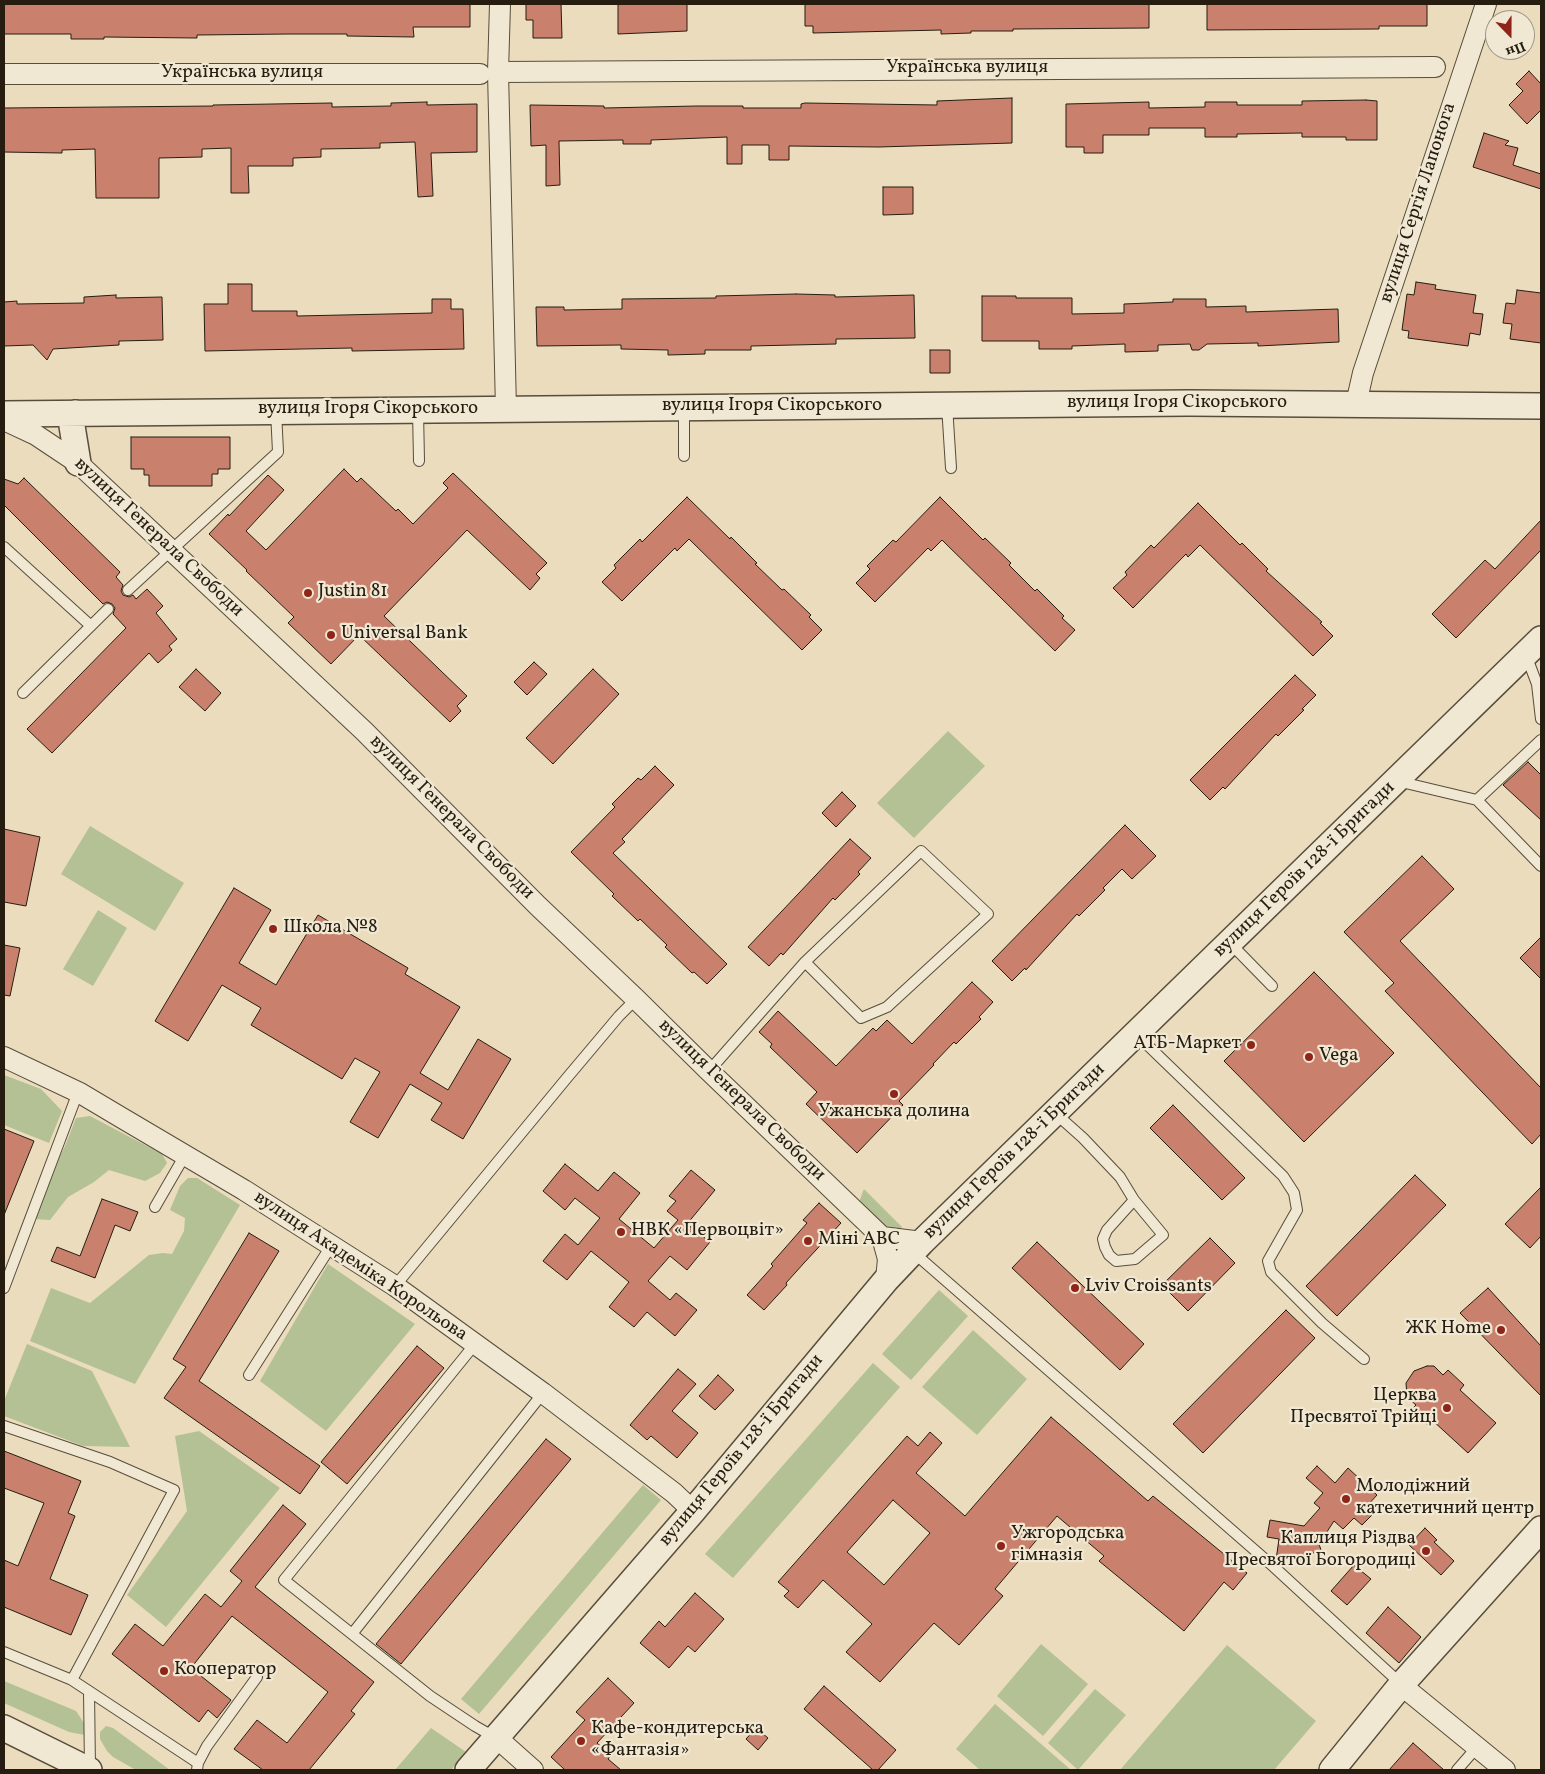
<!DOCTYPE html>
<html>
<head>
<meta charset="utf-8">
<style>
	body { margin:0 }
	#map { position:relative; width:1545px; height:1774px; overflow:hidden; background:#eadcbd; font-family:Vollkorn,serif }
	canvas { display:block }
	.frame { position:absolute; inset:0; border:5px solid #261d10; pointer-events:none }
	.north { position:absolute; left:1485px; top:10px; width:50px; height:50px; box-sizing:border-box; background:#f1e8d4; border:1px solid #a09786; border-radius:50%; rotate:158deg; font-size:14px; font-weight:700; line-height:20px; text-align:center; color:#261d10 }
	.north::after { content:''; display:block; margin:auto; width:18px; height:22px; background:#8f2418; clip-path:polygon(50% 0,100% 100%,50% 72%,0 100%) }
</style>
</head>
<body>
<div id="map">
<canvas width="1545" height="1774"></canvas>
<div class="frame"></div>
<div class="north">Пн</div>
</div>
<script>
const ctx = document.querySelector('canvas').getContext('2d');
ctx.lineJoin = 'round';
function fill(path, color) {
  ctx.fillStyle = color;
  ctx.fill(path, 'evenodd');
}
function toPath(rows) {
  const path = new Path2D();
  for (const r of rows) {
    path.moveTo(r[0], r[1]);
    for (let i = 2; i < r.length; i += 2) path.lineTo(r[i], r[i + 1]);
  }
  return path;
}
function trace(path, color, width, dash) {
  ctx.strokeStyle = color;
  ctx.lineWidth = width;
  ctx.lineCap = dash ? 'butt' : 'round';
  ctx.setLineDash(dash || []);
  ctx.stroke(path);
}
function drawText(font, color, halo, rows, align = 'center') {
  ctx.font = font + ' Vollkorn,serif';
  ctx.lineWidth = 4.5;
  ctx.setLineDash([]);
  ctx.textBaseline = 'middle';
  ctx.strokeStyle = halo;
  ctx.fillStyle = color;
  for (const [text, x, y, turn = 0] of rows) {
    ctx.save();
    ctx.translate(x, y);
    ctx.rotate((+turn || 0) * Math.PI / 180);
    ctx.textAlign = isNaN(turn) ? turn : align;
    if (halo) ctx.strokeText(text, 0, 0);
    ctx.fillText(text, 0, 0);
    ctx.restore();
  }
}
const green = toPath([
	[948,731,985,766,914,838,877,803],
	[90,826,184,883,155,931,61,874],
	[98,910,127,928,93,986,63,969],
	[4,1075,41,1089,62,1111,49,1143,4,1125],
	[90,1116,162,1154,167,1163,160,1173,145,1181,109,1170,94,1182,68,1197,50,1220,34,1219,47,1182,65,1146,76,1118],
	[188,1178,197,1178,240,1205,135,1384,30,1341,51,1288,90,1303,149,1255,163,1253,172,1254,184,1231,185,1218,170,1210,180,1186],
	[864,1189,902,1227,899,1231,874,1221,857,1207],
	[328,1264,415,1324,326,1431,260,1381],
	[939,1290,968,1316,911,1380,882,1354],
	[973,1330,1027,1379,977,1435,922,1387],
	[27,1344,92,1371,130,1447,83,1446,4,1416,4,1401],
	[873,1363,900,1387,733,1578,705,1554],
	[199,1431,280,1488,166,1627,127,1595,187,1511,175,1436],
	[643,1485,661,1500,479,1714,461,1699],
	[1041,1644,1088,1684,1043,1736,997,1696],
	[1227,1645,1316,1721,1274,1770,1120,1770],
	[4,1681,76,1711,84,1723,86,1731,85,1735,69,1732,4,1703],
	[1095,1689,1126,1715,1078,1770,1048,1743],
	[995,1704,1071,1770,980,1770,956,1749],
	[106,1726,113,1728,170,1770,136,1770,113,1757,107,1751,100,1739,100,1732],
	[431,1728,466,1752,451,1770,395,1770]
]);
const building = toPath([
	[4,4,470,4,470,27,413,27,414,37,347,36,347,34,288,34,197,35,197,38,104,37,104,39,71,39,71,34,4,34,4,4],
	[526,4,561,4,562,38,533,38,533,20,526,20,526,4],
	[618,4,687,4,687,31,618,34,618,4],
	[805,4,1149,4,1149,28,1013,29,1013,31,971,31,971,33,941,34,941,30,813,33,813,26,805,26,805,4],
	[1207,4,1427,4,1427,26,1379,26,1379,29,1207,30,1207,4],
	[1529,71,1541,84,1541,110,1527,124,1509,105,1523,91,1516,84,1529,71],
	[1012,98,1012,143,879,147,789,146,789,160,769,160,769,145,742,145,742,164,727,164,727,137,651,140,651,144,623,144,623,140,559,141,560,185,546,186,546,145,531,146,530,105,604,106,604,108,696,106,743,106,743,108,801,108,801,104,805,103,937,105,937,101,1012,98],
	[1366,100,1377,101,1377,140,1346,140,1346,137,1302,137,1302,133,1237,134,1237,137,1205,137,1205,128,1149,128,1149,135,1103,135,1103,153,1084,153,1084,147,1066,147,1066,104,1149,102,1149,108,1205,107,1205,102,1237,102,1237,105,1302,105,1302,101,1366,100],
	[427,102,427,105,477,104,477,152,431,153,433,196,418,197,415,142,380,143,380,148,321,149,321,157,293,158,293,166,248,166,249,193,231,193,231,148,202,149,202,157,159,158,159,198,96,198,95,149,62,150,62,153,4,152,4,108,213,106,213,105,332,103,332,107,391,106,391,103,427,102],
	[1484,133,1509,141,1505,145,1518,148,1513,165,1541,174,1541,189,1473,167,1484,133],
	[883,187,913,187,913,214,883,215,883,187],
	[1416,282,1436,285,1435,289,1476,295,1473,313,1483,314,1480,335,1470,333,1468,346,1408,338,1409,331,1402,330,1407,294,1414,295,1416,282],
	[228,284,252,284,252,311,297,311,297,316,432,313,432,299,451,299,451,309,463,309,464,349,352,351,352,348,205,351,204,304,228,304,228,284],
	[1517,290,1541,293,1541,343,1510,339,1512,324,1503,323,1506,303,1515,304,1517,290],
	[796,294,835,295,835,297,914,295,915,338,836,339,836,344,751,346,751,350,705,350,705,354,668,355,668,350,621,349,621,345,537,346,536,307,564,307,564,310,622,309,622,299,716,298,716,296,796,294],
	[116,295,116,298,162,297,163,340,119,341,119,345,53,349,47,360,33,345,4,346,4,302,17,301,17,304,84,303,84,297,116,295],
	[982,296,1016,296,1016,298,1072,298,1072,314,1124,313,1124,304,1173,302,1173,299,1206,299,1206,307,1246,306,1246,312,1338,309,1339,342,1258,346,1258,343,1207,344,1199,350,1192,350,1190,344,1158,345,1158,351,1125,352,1125,344,1072,346,1072,349,1039,349,1039,341,982,341,982,296],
	[930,350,950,350,950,373,930,373,930,350],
	[131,437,230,437,230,469,218,469,218,474,212,474,212,486,149,486,149,475,144,475,144,469,131,469,131,437],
	[344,469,357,482,361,478,396,511,398,509,413,524,448,488,443,483,453,473,547,563,536,574,540,578,530,590,467,530,384,616,467,696,457,706,461,711,450,722,359,635,331,664,288,623,294,617,246,571,247,570,209,534,228,514,229,516,268,475,284,490,246,531,266,550,344,469],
	[24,478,120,572,116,577,123,585,121,591,123,595,129,597,133,595,136,599,147,589,163,606,156,613,177,639,169,646,172,650,158,663,149,653,52,753,27,729,126,628,113,614,115,608,112,604,107,602,103,604,4,505,4,479,18,484,24,478],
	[687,497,730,539,731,537,757,563,755,564,782,590,784,589,811,615,809,617,822,630,802,650,689,539,677,551,675,548,622,601,602,582,616,568,614,565,640,539,642,542,687,497],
	[940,497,983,540,985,538,1011,563,1009,565,1035,591,1037,589,1064,616,1062,618,1075,630,1055,651,942,540,931,551,928,548,875,602,856,583,870,569,867,566,893,540,896,542,940,497],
	[1198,503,1240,545,1242,543,1268,569,1266,571,1322,622,1320,623,1333,636,1313,656,1200,545,1188,557,1186,554,1133,608,1113,588,1127,575,1125,572,1151,545,1154,548,1198,503],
	[1541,520,1541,550,1456,638,1432,614,1485,560,1495,569,1541,520],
	[534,662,547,674,527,695,514,682,534,662],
	[196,669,221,693,205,711,179,687,196,669],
	[593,669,619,694,553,764,526,738,593,669],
	[1295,675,1316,695,1302,709,1304,710,1278,736,1276,734,1225,789,1223,787,1210,800,1190,780,1295,675],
	[1528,762,1541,775,1541,820,1503,785,1528,762],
	[655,766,674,785,622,839,625,842,613,853,727,964,707,984,694,972,692,973,665,947,667,945,640,919,638,921,612,896,614,894,571,852,615,807,612,804,638,778,641,780,655,766],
	[842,792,856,806,836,827,822,813,842,792],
	[1125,825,1156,856,1132,879,1122,869,1103,888,1105,890,1079,916,1077,914,1026,970,1025,968,1012,981,992,961,1125,825],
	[4,829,40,837,26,906,4,902,4,829],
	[850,839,871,858,858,872,860,874,835,900,833,898,783,955,781,953,769,966,748,947,850,839],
	[1422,856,1454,889,1400,941,1541,1088,1541,1134,1532,1144,1385,991,1394,983,1344,932,1422,856],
	[234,888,271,910,239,963,276,985,318,915,408,968,405,974,460,1007,420,1073,448,1090,478,1039,511,1059,463,1139,431,1120,442,1103,410,1084,378,1138,350,1122,380,1072,355,1058,342,1079,251,1025,261,1008,222,985,188,1041,155,1021,234,888],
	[1541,937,1541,979,1520,958,1541,937],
	[4,945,20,948,10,996,4,995,4,945],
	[1314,972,1394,1053,1304,1142,1224,1061,1314,972],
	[972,982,993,1002,979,1017,981,1019,956,1044,954,1042,933,1064,934,1065,899,1101,903,1105,857,1153,806,1104,817,1092,770,1047,772,1044,759,1032,778,1011,836,1066,873,1028,876,1031,887,1020,912,1044,972,982],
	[1173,1105,1245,1178,1222,1200,1150,1128,1173,1105],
	[4,1129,34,1141,4,1215,4,1129],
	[565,1164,598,1191,614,1172,640,1193,619,1219,654,1248,678,1220,667,1211,676,1201,669,1196,691,1170,715,1190,687,1224,710,1242,687,1270,670,1256,648,1281,670,1300,676,1293,697,1310,675,1336,647,1312,634,1327,609,1307,629,1282,591,1251,567,1280,543,1261,565,1234,578,1245,600,1218,575,1198,565,1210,543,1191,565,1164],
	[1415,1175,1446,1205,1337,1316,1306,1286,1415,1175],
	[1541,1187,1541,1236,1530,1248,1505,1224,1541,1187],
	[102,1199,138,1212,130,1231,115,1225,95,1278,51,1261,57,1247,80,1256,102,1199],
	[819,1203,841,1223,804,1263,786,1283,787,1285,764,1310,747,1295,773,1266,771,1264,807,1223,803,1220,819,1203],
	[249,1233,279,1251,199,1381,320,1466,300,1494,164,1398,186,1367,173,1359,249,1233],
	[1210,1238,1235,1263,1188,1311,1162,1285,1210,1238],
	[1037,1242,1144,1344,1120,1370,1012,1268,1037,1242],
	[1488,1288,1541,1346,1541,1396,1460,1313,1488,1288],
	[1286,1310,1315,1338,1203,1453,1173,1424,1286,1310],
	[417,1346,444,1368,347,1484,321,1462,417,1346],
	[1427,1366,1434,1366,1443,1375,1448,1370,1464,1385,1460,1390,1496,1423,1468,1453,1432,1420,1428,1425,1411,1410,1416,1405,1407,1397,1406,1383,1414,1371,1427,1366],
	[678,1369,696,1384,672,1411,698,1433,677,1458,651,1436,647,1440,630,1425,678,1369],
	[718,1375,734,1390,715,1410,699,1396,718,1375],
	[1051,1417,1148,1501,1153,1496,1247,1573,1233,1590,1224,1582,1184,1631,1099,1561,1104,1556,1057,1516,995,1589,1003,1596,959,1645,934,1623,880,1682,846,1652,872,1624,823,1580,798,1608,784,1596,789,1591,778,1582,907,1436,918,1446,930,1432,942,1443,916,1473,965,1516,1051,1417],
	[893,1500,930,1533,884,1585,847,1552,893,1500],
	[546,1439,571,1459,401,1664,376,1644,546,1439],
	[4,1451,81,1481,68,1513,75,1516,50,1579,88,1595,71,1635,4,1607,4,1560,18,1566,44,1503,4,1488,4,1451],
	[1317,1466,1335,1483,1348,1468,1377,1495,1367,1506,1374,1513,1362,1525,1354,1518,1343,1529,1334,1521,1319,1544,1321,1550,1311,1554,1305,1564,1294,1558,1277,1561,1276,1560,1279,1539,1267,1537,1270,1520,1304,1526,1320,1508,1314,1503,1323,1493,1306,1478,1317,1466],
	[283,1505,306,1524,255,1587,374,1682,351,1711,355,1714,309,1770,263,1770,234,1749,257,1720,287,1743,328,1692,232,1616,191,1668,231,1700,217,1718,208,1710,199,1722,112,1654,135,1624,163,1646,205,1594,221,1607,242,1581,230,1571,283,1505],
	[1425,1528,1437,1540,1434,1542,1454,1561,1441,1575,1409,1545,1425,1528],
	[1354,1565,1371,1579,1347,1605,1331,1591,1354,1565],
	[695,1593,724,1619,695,1652,688,1646,669,1668,640,1643,659,1621,665,1627,695,1593],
	[1388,1607,1421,1637,1399,1663,1366,1633,1388,1607],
	[608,1678,634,1703,597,1743,611,1755,608,1759,621,1770,565,1770,551,1757,585,1720,576,1712,608,1678],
	[824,1686,896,1750,878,1770,873,1770,804,1709,824,1686],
	[756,1728,768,1738,758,1750,746,1739,756,1728],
	[1413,1743,1444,1770,1389,1770,1413,1743]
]);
const service = toPath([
	[947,405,951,468],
	[418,411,419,461],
	[684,456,684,407],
	[4,547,91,626],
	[128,590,278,452,276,411],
	[1526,655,1537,684,1541,719],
	[23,693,108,609],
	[1397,781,1477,800,1541,740],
	[1477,800,1541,866],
	[1230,943,1272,986],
	[1136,1034,1283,1176,1294,1193,1297,1210,1268,1261,1271,1272,1322,1323,1364,1359],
	[709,1071,805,962,861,1018,887,1007,988,914,921,851,805,962],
	[1055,1113,1083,1138,1120,1177,1134,1200,1163,1235,1135,1259,1116,1261,1109,1255,1105,1247,1103,1239,1107,1230,1134,1200],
	[155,1207,185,1155],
	[913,1252,1274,1567,1401,1684],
	[395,1286,566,1079,619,1016,636,999],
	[4,1288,75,1100,80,1093],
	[249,1375,331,1246],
	[4,1426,110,1462,174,1490,72,1680],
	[352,1634,284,1580,475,1344],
	[4,1652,72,1680,198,1763,197,1770],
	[89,1691,90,1769],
	[496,1738,475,1726,430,1696,352,1634,543,1393],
	[198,1763,207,1746,257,1677],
	[1457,1770,1477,1747]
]);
const minor = toPath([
	[500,4,498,72,506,409],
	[498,72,1435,67],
	[4,74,480,74],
	[1356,404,1363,373,1486,4],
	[4,420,36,435,78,463,364,731,538,906,636,999,709,1071,882,1237,888,1259,886,1280],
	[4,1057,80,1093,122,1118,244,1190,395,1286,543,1393,674,1493,693,1511],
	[882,1237,922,1242],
	[1401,1685,1505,1770],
	[497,1738,533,1770]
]);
const tertiary = toPath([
	[75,413,72,426,78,463],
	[4,414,1189,403,1541,406],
	[4,1728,89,1770],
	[468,1770,693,1511,886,1280,922,1242,1541,639],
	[1332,1770,1401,1685,1541,1529]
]);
const markers = [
	[308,593,5,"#8f2418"],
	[331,635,5,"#8f2418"],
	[273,929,5,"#8f2418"],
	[1251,1045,5,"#8f2418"],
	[1309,1057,5,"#8f2418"],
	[894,1094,5,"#8f2418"],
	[621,1232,5,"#8f2418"],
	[808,1241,5,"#8f2418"],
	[1075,1288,5,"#8f2418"],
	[1501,1330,5,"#8f2418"],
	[1447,1408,5,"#8f2418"],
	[1346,1499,5,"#8f2418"],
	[1001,1546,5,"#8f2418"],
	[1426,1551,5,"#8f2418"],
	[164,1671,5,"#8f2418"],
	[581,1741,5,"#8f2418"]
];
const streetNames = [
	["Українська вулиця",967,69],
	["Українська вулиця",242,74],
	["вулиця Сергія Лапонога",1419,203,-72],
	["вулиця Ігоря Сікорського",1177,404],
	["вулиця Ігоря Сікорського",772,407],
	["вулиця Ігоря Сікорського",368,410],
	["вулиця Генерала Свободи",158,538,43],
	["вулиця Генерала Свободи",451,818,45],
	["вулиця Героїв 128-ї Бригади",1305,870,-44],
	["вулиця Генерала Свободи",741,1101,44],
	["вулиця Героїв 128-ї Бригади",1015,1152,-44],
	["вулиця Академіка Корольова",360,1267,34],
	["вулиця Героїв 128-ї Бригади",742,1451,-50]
];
const poiNames = [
	["Justin 81",318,593],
	["Universal Bank",341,635],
	["Школа №8",283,929],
	["АТБ-Маркет",1241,1045,"right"],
	["Vega",1319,1057],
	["Ужанська долина",894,1113,"center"],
	["НВК «Первоцвіт»",631,1232],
	["Міні ABC",818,1241],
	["Lviv Croissants",1085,1288],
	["ЖК Home",1491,1330,"right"],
	["Церква",1437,1397,"right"],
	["Пресвятої Трійці",1437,1419,"right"],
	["Молодіжний",1356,1488],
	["катехетичний центр",1356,1510],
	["Ужгородська",1011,1535],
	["гімназія",1011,1557],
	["Каплиця Різдва",1416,1540,"right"],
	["Пресвятої Богородиці",1416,1562,"right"],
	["Кооператор",174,1671],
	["Кафе-кондитерська",591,1730],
	["«Фантазія»",591,1752]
];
fill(green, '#b3c194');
fill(building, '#c9816e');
trace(building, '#261d10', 1);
trace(service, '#574d3b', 12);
trace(minor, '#574d3b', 22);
trace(tertiary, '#574d3b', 28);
trace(service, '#f1e8d4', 10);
trace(minor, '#f1e8d4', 20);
trace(tertiary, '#f1e8d4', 25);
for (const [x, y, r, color] of markers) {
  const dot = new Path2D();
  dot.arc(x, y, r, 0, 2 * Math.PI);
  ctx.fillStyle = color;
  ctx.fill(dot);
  trace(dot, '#f1e8d4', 2);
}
drawText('19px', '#261d10', '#f1e8d4', streetNames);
drawText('19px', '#261d10', '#f1e8d4', poiNames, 'left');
</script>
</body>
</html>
